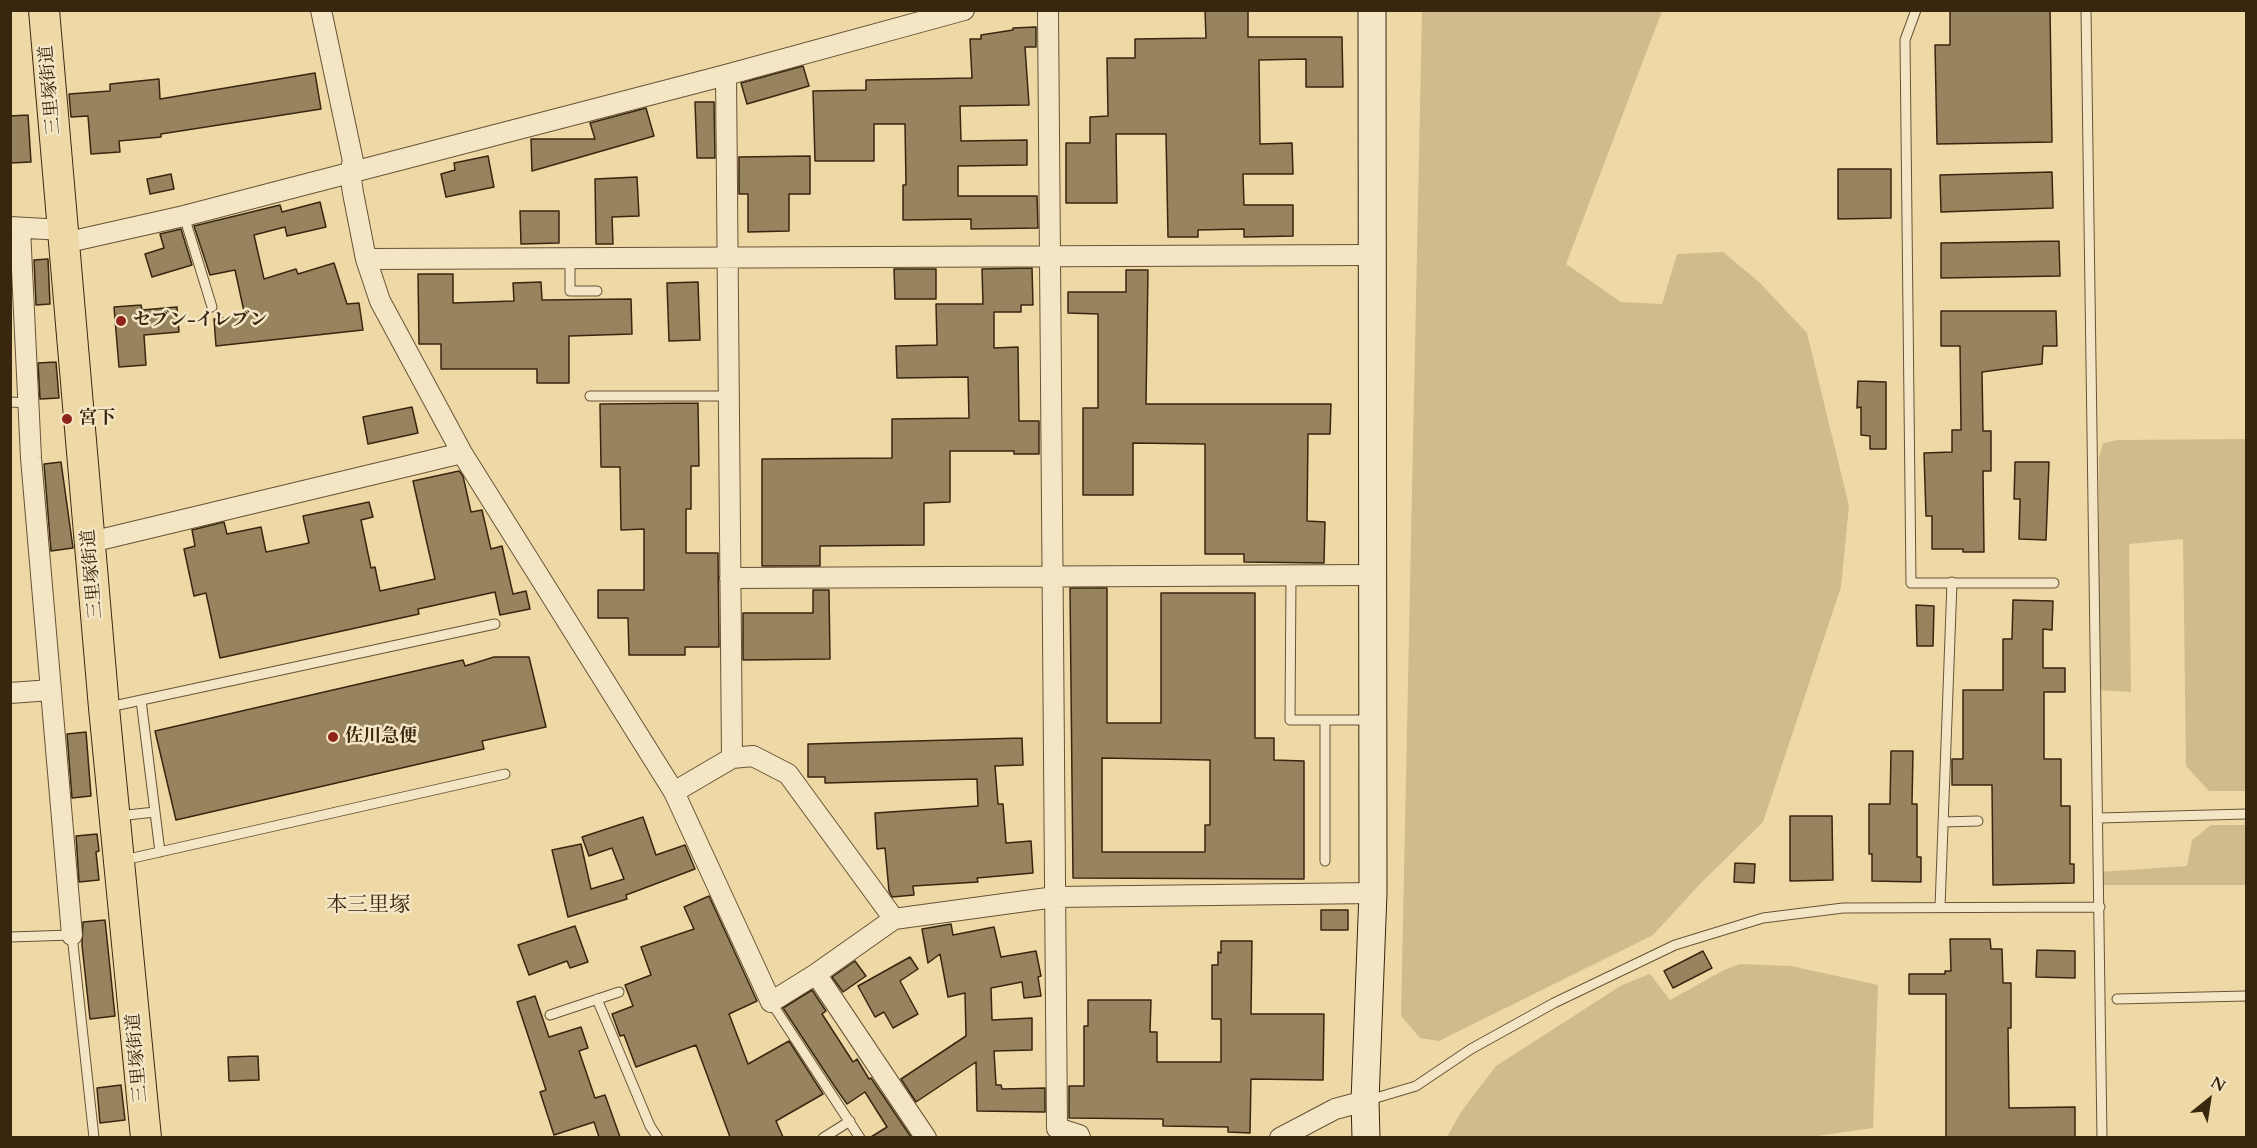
<!DOCTYPE html>
<html>
<head>
<meta charset="utf-8">
<style>
	body { margin:0 }
	#map { position:relative; width:2257px; height:1148px; overflow:hidden; background:#eed9a6; font-family:Cardo,serif }
	canvas { display:block }
	.frame { position:absolute; inset:0; border:12px solid #38260f; pointer-events:none }
	.north { position:absolute; left:2179px; top:1070px; width:60px; height:60px; -webkit-text-stroke:4px #f4e6c5; paint-order:stroke; rotate:30deg; font-size:16px; font-weight:700; line-height:24px; text-align:center; color:#38260f }
	.north::after { content:''; display:block; margin:auto; width:21px; height:27px; background:#38260f; clip-path:polygon(50% 0,100% 100%,50% 72%,0 100%) }
</style>
</head>
<body>
<div id="map">
<canvas width="2257" height="1148"></canvas>
<div class="frame"></div>
<div class="north">N</div>
</div>
<script>
const ctx = document.querySelector('canvas').getContext('2d');
ctx.lineJoin = 'round';
function fill(path, color) {
  ctx.fillStyle = color;
  ctx.fill(path, 'evenodd');
}
function toPath(rows) {
  const path = new Path2D();
  for (const r of rows) {
    path.moveTo(r[0], r[1]);
    for (let i = 2; i < r.length; i += 2) path.lineTo(r[i], r[i + 1]);
  }
  return path;
}
function trace(path, color, width, dash) {
  ctx.strokeStyle = color;
  ctx.lineWidth = width;
  ctx.lineCap = dash ? 'butt' : 'round';
  ctx.setLineDash(dash || []);
  ctx.stroke(path);
}
function drawText(font, color, halo, rows, align = 'center') {
  ctx.font = font + ' Cardo,"Noto Serif JP",serif';
  ctx.lineWidth = 5;
  ctx.setLineDash([]);
  ctx.textBaseline = 'middle';
  ctx.strokeStyle = halo;
  ctx.fillStyle = color;
  for (const [text, x, y, turn = 0] of rows) {
    ctx.save();
    ctx.translate(x, y);
    ctx.rotate((+turn || 0) * Math.PI / 180);
    ctx.textAlign = isNaN(turn) ? turn : align;
    if (halo) ctx.strokeText(text, 0, 0);
    ctx.fillText(text, 0, 0);
    ctx.restore();
  }
}
const green = toPath([
	[1422,11,1662,11,1566,264,1621,302,1662,304,1677,254,1723,252,1759,282,1807,333,1849,506,1841,587,1763,822,1701,883,1653,935,1439,1041,1420,1038,1401,1016],
	[2246,439,2246,791,2209,791,2186,766,2183,539,2129,544,2131,692,2098,690,2099,458,2103,443,2118,440],
	[2211,825,2246,825,2246,885,2100,885,2099,872,2187,866,2192,840],
	[1740,964,1791,966,1878,985,1873,1128,1803,1138,1447,1137,1461,1112,1496,1066,1622,985,1650,974,1670,1000,1724,970]
]);
const building = toPath([
	[1205,10,1248,10,1248,37,1342,37,1343,87,1306,87,1306,59,1259,60,1260,144,1292,143,1293,174,1243,174,1244,205,1293,205,1293,236,1244,237,1244,229,1198,230,1198,237,1168,237,1166,134,1116,134,1117,203,1066,203,1066,143,1090,143,1090,117,1108,116,1107,58,1135,58,1135,39,1206,38,1205,10],
	[1950,10,2050,10,2052,142,1937,144,1935,45,1950,45,1950,10],
	[1036,27,1036,47,1025,47,1029,105,960,106,961,141,1027,140,1027,165,958,166,958,196,1037,196,1038,228,971,229,971,219,903,220,903,185,906,185,905,124,874,124,874,161,815,161,813,91,866,90,866,80,972,78,970,39,981,39,981,35,1013,30,1013,28,1036,27],
	[803,66,809,86,747,104,741,83,803,66],
	[315,73,321,109,161,134,161,137,119,141,120,152,91,154,88,116,71,117,69,94,110,91,110,84,159,79,160,99,315,73],
	[695,102,714,102,715,158,697,158,695,102],
	[646,108,654,136,532,171,531,139,595,139,590,123,646,108],
	[28,115,31,162,10,163,10,116,28,115],
	[488,156,494,187,446,197,441,174,455,170,454,163,488,156],
	[810,156,810,194,789,194,789,231,748,232,748,194,739,194,739,157,810,156],
	[1838,169,1891,169,1891,218,1838,219,1838,169],
	[2052,172,2053,208,1941,212,1940,175,2052,172],
	[171,174,174,189,150,194,147,179,171,174],
	[637,177,639,216,612,217,613,244,596,244,595,179,637,177],
	[320,202,326,227,287,236,285,227,254,235,264,279,296,269,298,274,334,263,347,304,359,303,363,330,216,346,214,319,245,316,235,270,210,275,194,226,280,205,282,212,320,202],
	[520,211,559,211,559,243,521,244,520,211],
	[181,229,192,265,152,277,145,254,164,248,160,234,181,229],
	[2059,241,2060,276,1941,278,1941,243,2059,241],
	[48,259,50,304,36,305,34,260,48,259],
	[1032,268,1033,305,1021,305,1021,312,994,312,994,348,1018,347,1019,421,1039,421,1039,454,1014,454,1014,451,950,451,950,502,924,503,924,545,820,546,820,566,762,566,762,459,892,458,892,419,969,418,968,377,897,378,896,346,937,345,936,304,983,304,982,269,1032,268],
	[894,269,936,269,936,299,895,299,894,269],
	[1126,270,1148,270,1146,404,1331,404,1330,434,1308,434,1307,521,1325,522,1324,563,1244,562,1244,554,1205,554,1205,444,1133,443,1133,495,1083,495,1083,408,1098,408,1098,314,1068,313,1068,292,1126,292,1126,270],
	[418,274,453,274,453,303,514,301,513,283,541,282,542,300,631,299,632,334,569,336,569,383,537,383,537,369,441,369,441,344,419,344,418,274],
	[698,282,700,340,669,341,667,283,698,282],
	[141,305,142,310,177,307,179,332,144,335,146,365,119,367,114,307,141,305],
	[1941,311,2056,311,2057,346,2043,346,2042,364,1982,372,1983,431,1991,431,1991,471,1983,471,1984,552,1963,552,1963,549,1932,549,1932,516,1926,516,1924,453,1952,452,1952,430,1961,430,1960,346,1941,346,1941,311],
	[56,362,59,398,40,399,38,363,56,362],
	[1858,381,1886,382,1886,449,1870,449,1870,436,1861,435,1861,407,1857,408,1858,381],
	[698,403,699,466,691,466,691,509,686,509,686,553,718,553,719,647,685,647,685,655,629,655,628,618,598,618,598,590,644,590,644,529,621,530,620,467,601,467,600,404,698,403],
	[412,407,418,433,368,444,363,417,412,407],
	[61,462,73,548,51,551,44,464,61,462],
	[2015,462,2049,462,2046,540,2019,539,2020,503,2020,499,2014,499,2015,462],
	[459,471,463,476,471,512,482,510,491,549,502,546,513,594,526,591,530,609,500,615,495,592,418,609,419,614,220,658,206,593,194,596,184,549,195,546,192,530,224,522,227,534,261,527,266,552,309,543,303,516,369,502,373,517,361,520,371,568,375,567,380,591,435,579,413,481,459,471],
	[1070,588,1107,588,1107,723,1161,723,1161,593,1255,593,1255,738,1274,738,1274,760,1304,761,1304,879,1073,878,1070,588],
	[1102,758,1210,760,1210,825,1205,825,1205,852,1102,852,1102,758],
	[813,590,829,590,830,659,743,660,743,613,813,613,813,590],
	[2013,600,2053,601,2052,630,2043,629,2043,668,2065,668,2065,692,2044,692,2044,759,2061,759,2061,806,2070,806,2070,864,2074,864,2074,883,1993,885,1992,785,1952,785,1952,759,1963,759,1963,690,2003,690,2003,639,2012,639,2013,600],
	[1916,605,1934,606,1933,646,1917,646,1916,605],
	[494,657,529,657,546,727,482,741,484,749,176,820,155,731,463,660,465,666,494,657],
	[86,732,91,796,72,798,67,734,86,732],
	[1022,738,1023,765,995,766,998,804,1003,804,1006,843,1031,841,1033,873,977,878,978,882,913,886,914,895,892,897,889,891,885,848,877,849,875,813,978,806,977,779,825,783,825,777,808,777,808,744,1022,738],
	[1891,751,1913,751,1912,804,1917,804,1917,857,1921,857,1921,882,1872,881,1872,854,1869,854,1869,804,1890,804,1891,751],
	[1790,816,1832,816,1833,880,1790,881,1790,816],
	[643,817,656,855,685,845,695,869,626,895,627,899,568,917,552,850,581,844,591,889,624,879,612,848,589,856,582,837,643,817],
	[97,834,99,851,96,852,99,880,79,882,76,836,97,834],
	[1735,863,1755,864,1754,883,1734,882,1735,863],
	[709,896,757,1001,729,1014,748,1064,789,1041,823,1094,776,1121,783,1137,730,1137,696,1045,636,1067,624,1035,620,1036,612,1014,633,1006,625,985,651,975,641,947,694,929,684,907,709,896],
	[1321,910,1348,910,1348,930,1321,930,1321,910],
	[105,920,115,1016,90,1019,82,945,83,922,105,920],
	[951,924,953,935,994,927,1001,957,1036,951,1041,976,1038,977,1041,996,1024,998,1022,982,991,988,992,1020,1032,1018,1032,1050,994,1051,996,1085,1001,1085,1002,1089,1045,1088,1045,1112,977,1111,976,1062,916,1102,901,1079,966,1036,965,993,948,997,940,954,928,963,922,929,951,924],
	[575,926,588,962,570,968,567,961,529,975,518,945,575,926],
	[1950,939,1990,939,1991,949,2002,949,2003,983,2011,983,2011,1028,2008,1028,2009,1108,2075,1107,2075,1137,1946,1137,1946,994,1909,994,1909,974,1945,974,1945,971,1951,971,1950,939],
	[1221,941,1252,941,1251,1014,1324,1014,1323,1080,1251,1079,1250,1133,1228,1132,1228,1127,1163,1126,1163,1119,1069,1118,1069,1086,1084,1086,1084,1026,1088,1026,1088,1000,1151,1000,1150,1032,1157,1032,1157,1062,1221,1062,1221,1019,1212,1019,1212,965,1218,965,1218,952,1221,953,1221,941],
	[2037,950,2075,951,2075,978,2036,977,2037,950],
	[1703,951,1712,968,1673,988,1664,971,1703,951],
	[910,957,918,969,900,981,918,1014,893,1028,884,1012,875,1017,858,986,910,957],
	[855,961,866,976,843,992,832,977,855,961],
	[812,990,826,1011,822,1014,853,1062,857,1059,869,1079,871,1078,911,1137,871,1137,887,1127,865,1092,847,1104,835,1087,783,1008,812,990],
	[535,996,549,1037,581,1027,588,1048,579,1051,595,1098,605,1095,620,1137,599,1137,594,1122,554,1135,540,1092,546,1090,517,1002,535,996],
	[258,1056,259,1080,229,1081,228,1057,258,1056],
	[121,1085,125,1120,100,1123,97,1088,121,1085]
]);
const lane = toPath([
	[1916,10,1905,40,1911,583,2054,583],
	[2086,10,2102,1138],
	[184,216,212,307],
	[570,258,570,291,597,291],
	[590,396,729,396],
	[10,402,29,403],
	[1291,576,1290,720,1325,720,1325,861],
	[141,700,160,852],
	[109,707,495,624],
	[1325,720,1370,720],
	[118,816,155,812],
	[2099,818,2246,814],
	[1943,822,1978,821],
	[124,860,505,774],
	[1940,907,1952,582],
	[10,937,72,935,94,1138],
	[597,999,650,1126,658,1138],
	[2117,999,2246,996],
	[771,1002,860,1138],
	[550,1015,619,992],
	[1369,1100,1416,1086,1471,1049,1554,1003,1675,945,1763,918,1843,908,2100,907],
	[823,1138,850,1121]
]);
const street = toPath([
	[321,10,353,161,350,172,353,193,366,259,380,301,462,453,674,792,771,1002,816,974,926,1138],
	[1048,10,1057,1128,1079,1135,1080,1138],
	[726,75,732,758],
	[10,227,63,230],
	[20,228,31,458,72,935],
	[64,243,184,216,726,75,964,10],
	[366,259,1372,255],
	[91,542,462,453],
	[730,578,1371,575],
	[10,693,51,690],
	[674,792,732,758,753,756,788,774,894,919,816,974],
	[894,919,1055,897,1373,893],
	[1280,1138,1335,1109,1365,1101]
]);
const secondary = toPath([
	[1366,1138,1365,1101,1373,893,1372,10]
]);
const primary = toPath([
	[44,10,104,708,146,1138]
]);
const markers = [
	[121,321,6,"#8f2418"],
	[67,419,6,"#8f2418"],
	[333,737,6,"#8f2418"]
];
const streetNames = [
	["三里塚街道",51,90,-95],
	["三里塚街道",93,574,-95],
	["三里塚街道",138,1058,-95]
];
const poiNames = [
	["セブン-イレブン",133,321],
	["宮下",79,419],
	["佐川急便",345,737]
];
const quarterNames = [
	["本三里塚",368,906]
];
fill(green, '#cfbb8c');
fill(building, '#97835e');
trace(building, '#38260f', 1.5);
trace(lane, '#665335', 11);
trace(street, '#665335', 22);
trace(secondary, '#38260f', 29);
trace(primary, '#38260f', 32);
trace(lane, '#f4e6c5', 9);
trace(street, '#f4e6c5', 20);
trace(secondary, '#f4e6c5', 27);
trace(primary, '#eed9a6', 30);
for (const [x, y, r, color] of markers) {
  const dot = new Path2D();
  dot.arc(x, y, r, 0, 2 * Math.PI);
  ctx.fillStyle = color;
  ctx.fill(dot);
  trace(dot, '#f4e6c5', 2);
}
drawText('18px', '#38260f', '#f4e6c5', streetNames);
drawText('bold 18px', '#38260f', '#f4e6c5', poiNames, 'left');
drawText('21px', '#38260f', '#f4e6c5', quarterNames);
</script>
</body>
</html>
